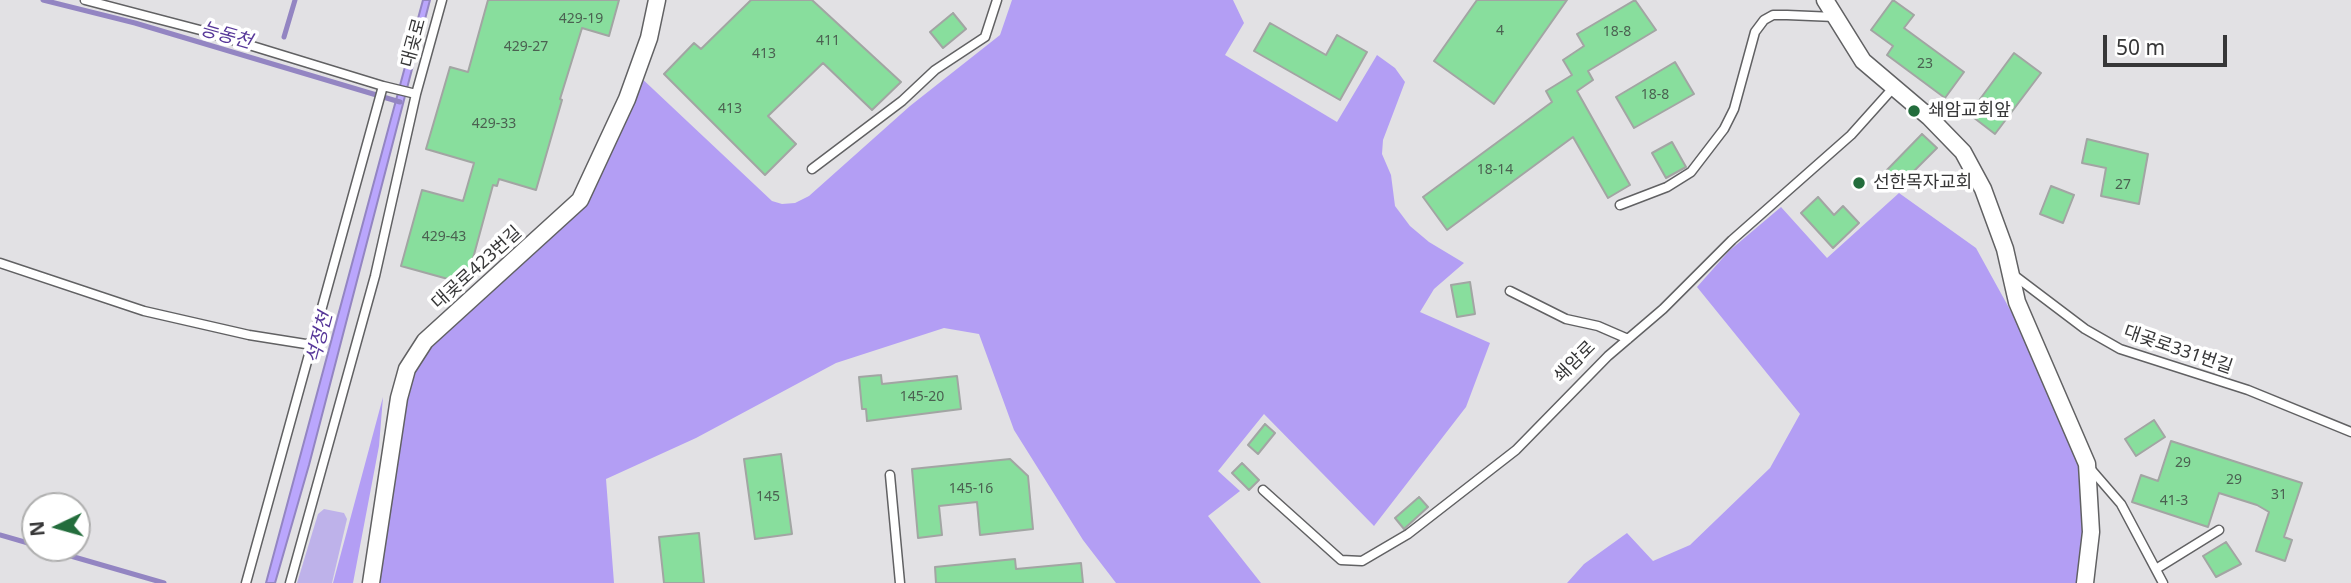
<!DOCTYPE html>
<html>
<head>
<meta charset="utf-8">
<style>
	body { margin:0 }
	#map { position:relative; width:2351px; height:583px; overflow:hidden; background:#e2e1e4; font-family:"Noto Sans",sans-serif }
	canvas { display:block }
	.north { position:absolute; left:21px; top:492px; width:70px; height:70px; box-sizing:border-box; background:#fff; border:2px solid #afafaf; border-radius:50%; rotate:265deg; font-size:19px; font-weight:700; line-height:28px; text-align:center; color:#373738 }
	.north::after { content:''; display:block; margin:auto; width:24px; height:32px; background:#236d3c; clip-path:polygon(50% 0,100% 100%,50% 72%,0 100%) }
	.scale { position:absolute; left:2103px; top:35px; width:124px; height:32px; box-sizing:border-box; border:4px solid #373738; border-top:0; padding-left:9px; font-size:21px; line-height:24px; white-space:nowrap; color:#373738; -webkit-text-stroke:5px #fff; paint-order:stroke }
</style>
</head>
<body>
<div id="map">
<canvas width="2351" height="583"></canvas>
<div class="north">N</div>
<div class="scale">50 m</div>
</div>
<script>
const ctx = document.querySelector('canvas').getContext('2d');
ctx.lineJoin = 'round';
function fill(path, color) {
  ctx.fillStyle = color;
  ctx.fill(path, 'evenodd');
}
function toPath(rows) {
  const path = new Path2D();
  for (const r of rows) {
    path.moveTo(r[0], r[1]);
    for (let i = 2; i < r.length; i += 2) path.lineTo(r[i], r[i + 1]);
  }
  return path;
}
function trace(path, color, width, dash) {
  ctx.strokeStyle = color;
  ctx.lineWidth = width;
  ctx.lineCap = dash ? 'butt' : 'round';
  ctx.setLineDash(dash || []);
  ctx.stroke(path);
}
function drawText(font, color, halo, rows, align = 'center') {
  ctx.font = font + ' "Noto Sans","Noto Sans KR",sans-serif';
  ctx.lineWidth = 7;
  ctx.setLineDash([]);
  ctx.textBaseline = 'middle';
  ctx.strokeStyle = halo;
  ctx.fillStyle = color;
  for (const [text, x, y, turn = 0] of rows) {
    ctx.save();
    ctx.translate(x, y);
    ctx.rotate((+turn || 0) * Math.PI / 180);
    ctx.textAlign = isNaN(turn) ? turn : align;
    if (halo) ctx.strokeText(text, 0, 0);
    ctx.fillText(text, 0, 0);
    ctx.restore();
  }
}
const green = toPath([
	[324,509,344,513,347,519,332,583,297,583,318,514]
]);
const forest = toPath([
	[1012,0,1233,0,1244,23,1225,55,1337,122,1377,55,1395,68,1405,82,1383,140,1382,154,1391,175,1395,206,1410,226,1429,242,1464,263,1434,289,1420,312,1490,343,1466,407,1374,526,1264,414,1218,471,1240,491,1208,516,1261,583,1116,583,1083,540,1014,430,979,334,944,328,836,363,696,438,606,479,614,583,371,583,407,369,580,200,637,74,772,201,782,204,795,203,809,196,910,106,1000,35],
	[1899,193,1976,248,2062,404,2087,464,2085,583,1567,583,1584,564,1627,533,1653,561,1690,545,1770,468,1800,414,1697,287,1729,251,1781,207,1827,258],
	[383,397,379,446,353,583,333,583]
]);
const water = toPath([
	[423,0,430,0,309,465,275,583,266,583,423,0]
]);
const stream = toPath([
	[43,0,135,23,400,102],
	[284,37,295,0],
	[0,535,35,545],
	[43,548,164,583]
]);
const building = toPath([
	[488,0,619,0,609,36,582,28,560,99,562,100,536,190,499,179,497,186,493,185,466,284,401,266,422,190,463,201,474,163,426,149,450,67,468,72,488,0],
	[751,0,812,0,901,82,872,110,823,63,768,116,796,144,765,175,664,74,694,43,701,49,751,0],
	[1477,0,1567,0,1494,104,1434,61,1477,0],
	[1635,0,1656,30,1588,71,1593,80,1577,91,1630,185,1608,198,1573,137,1447,230,1423,197,1552,102,1546,91,1572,75,1563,60,1584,46,1577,34,1635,0],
	[1893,0,1914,15,1904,28,1964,72,1945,98,1887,55,1893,46,1871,30,1893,0],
	[953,13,966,29,943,48,930,32,953,13],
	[1270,23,1326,55,1337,35,1367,52,1340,100,1254,51,1270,23],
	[2014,53,2041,73,1995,134,1969,114,2014,53],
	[1675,62,1694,94,1634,128,1616,97,1675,62],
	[1922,134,1937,148,1898,187,1884,173,1922,134],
	[2087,139,2148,154,2139,204,2101,196,2106,168,2082,163,2087,139],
	[1672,142,1686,167,1666,178,1652,153,1672,142],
	[2051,186,2074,195,2063,223,2040,214,2051,186],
	[1818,197,1834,215,1843,206,1859,223,1833,248,1801,213,1818,197],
	[1470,282,1475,314,1457,317,1451,285,1470,282],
	[881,375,882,384,957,376,961,409,867,421,866,409,862,409,859,377,881,375],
	[2154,420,2165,437,2136,456,2125,439,2154,420],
	[1265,424,1275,433,1258,454,1248,445,1265,424],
	[2171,441,2302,483,2284,537,2292,540,2285,561,2256,551,2269,512,2257,505,2219,493,2208,527,2132,502,2141,475,2158,481,2171,441],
	[781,454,792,534,755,539,744,459,781,454],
	[1010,459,1028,476,1033,529,980,535,977,502,939,506,942,535,918,538,912,469,1010,459],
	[1242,463,1259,480,1249,490,1232,473,1242,463],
	[1419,497,1428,507,1404,529,1395,518,1419,497],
	[699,533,704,583,664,583,659,537,699,533],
	[2226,542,2241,564,2216,577,2203,556,2226,542],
	[1015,559,1016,569,1081,563,1083,583,936,583,935,567,1015,559]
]);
const service = toPath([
	[85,0,200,30,383,86],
	[812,169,902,101,935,70,985,37,997,0],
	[1620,205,1667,187,1691,172,1724,129,1734,109,1755,32,1764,20,1773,15,1787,15,1835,17],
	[0,263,144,311,249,335,312,345],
	[2011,273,2085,329,2120,349,2248,390,2351,432],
	[1510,291,1566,319,1598,326,1628,339],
	[2089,467,2121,504,2163,583],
	[890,475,900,583],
	[1263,490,1341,560,1362,561,1408,534,1516,450,1608,356,1663,309,1732,240,1851,135,1894,87],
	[2156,569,2219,530],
	[246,583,383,86,416,94],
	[290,583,375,276,416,94,442,0]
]);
const minor = toPath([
	[1825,0,1863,61,1929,117,1963,152,1983,189,2005,249,2017,302,2087,464,2091,532,2085,583],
	[371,583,399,398,407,369,425,341,580,200,627,99,649,38,657,0]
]);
const markers = [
	[1914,111,7,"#236d3c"],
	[1859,183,7,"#236d3c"]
];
const numberNames = [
	["429-19",581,19],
	["4",1500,31],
	["18-8",1617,32],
	["411",828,41],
	["429-27",526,47],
	["413",764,54],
	["23",1925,64],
	["18-8",1655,95],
	["413",730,109],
	["429-33",494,124],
	["18-14",1495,170],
	["27",2123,185],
	["429-43",444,237],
	["145-20",922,397],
	["29",2183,463],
	["29",2234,480],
	["145-16",971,489],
	["31",2279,495],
	["145",768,497],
	["41-3",2174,501]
];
const streetNames = [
	["대곶로",414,43,-75],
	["대곶로423번길",477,268,-42],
	["대곶로331번길",2178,350,19],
	["쇄암로",1575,362,-45]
];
const poiNames = [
	["쇄암교회앞",1928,111],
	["선한목자교회",1873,183]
];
const waterNames = [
	["능동천",226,36,16],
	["석정천",320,338,-75]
];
fill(green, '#beb2ea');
fill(forest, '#b39ef4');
fill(water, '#baa6fd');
trace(water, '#9385c2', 2);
trace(stream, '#9385c2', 5);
fill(building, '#88de9d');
trace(building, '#a2a5a3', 2);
trace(service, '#616163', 11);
trace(minor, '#616163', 19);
trace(service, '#fff', 8);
trace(minor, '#fff', 16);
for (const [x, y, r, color] of markers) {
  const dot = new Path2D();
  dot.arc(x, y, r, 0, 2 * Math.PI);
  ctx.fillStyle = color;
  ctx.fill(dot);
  trace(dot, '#fff', 2.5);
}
drawText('14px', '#4b6151', null, numberNames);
drawText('18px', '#373738', '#fff', streetNames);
drawText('18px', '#373738', '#fff', poiNames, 'left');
drawText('italic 19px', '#573799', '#fff', waterNames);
</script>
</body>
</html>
